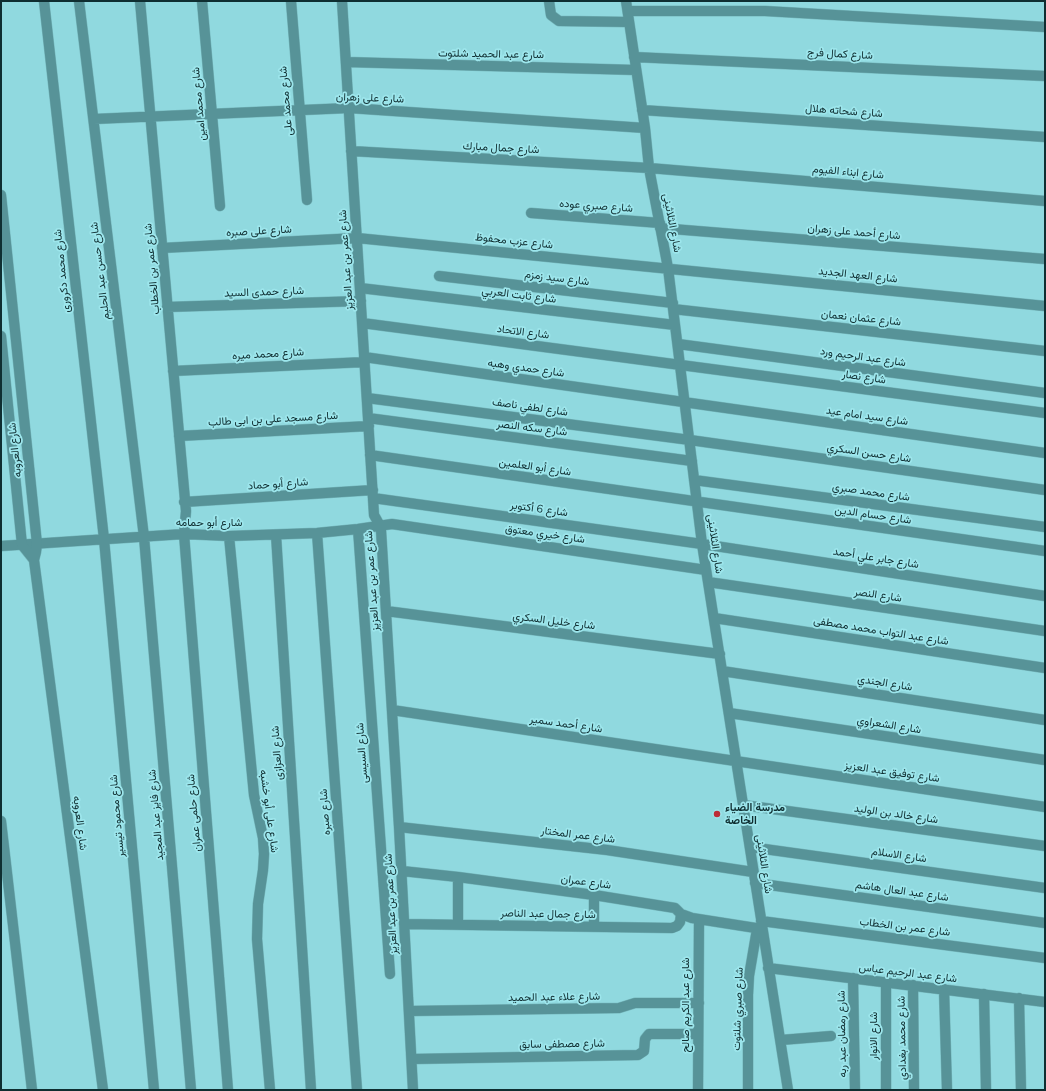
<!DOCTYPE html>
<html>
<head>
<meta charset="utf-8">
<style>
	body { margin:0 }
	#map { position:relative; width:1046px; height:1091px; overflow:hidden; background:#90d9df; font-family:Mulish,sans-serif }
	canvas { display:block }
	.frame { position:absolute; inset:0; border:2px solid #0f2e31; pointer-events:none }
</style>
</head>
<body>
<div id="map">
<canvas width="1046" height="1091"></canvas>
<div class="frame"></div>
</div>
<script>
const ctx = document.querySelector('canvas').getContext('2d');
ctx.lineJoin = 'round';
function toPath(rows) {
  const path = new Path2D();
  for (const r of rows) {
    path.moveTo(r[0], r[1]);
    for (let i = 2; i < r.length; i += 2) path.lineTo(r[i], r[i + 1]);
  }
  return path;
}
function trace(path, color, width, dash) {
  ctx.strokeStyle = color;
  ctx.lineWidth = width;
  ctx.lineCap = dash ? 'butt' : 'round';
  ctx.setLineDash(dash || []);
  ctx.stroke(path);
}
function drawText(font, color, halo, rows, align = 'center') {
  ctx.font = font + ' Mulish,Vazirmatn,sans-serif';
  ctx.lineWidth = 3.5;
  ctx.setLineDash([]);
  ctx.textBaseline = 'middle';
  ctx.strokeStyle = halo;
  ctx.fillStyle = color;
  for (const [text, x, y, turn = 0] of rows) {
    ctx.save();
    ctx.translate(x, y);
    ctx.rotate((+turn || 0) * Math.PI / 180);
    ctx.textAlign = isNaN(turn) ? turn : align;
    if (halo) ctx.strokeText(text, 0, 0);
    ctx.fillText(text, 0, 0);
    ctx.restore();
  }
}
const minor = toPath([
	[44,1,104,539,154,1090],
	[79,1,144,537,191,1090],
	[140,1,186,511,184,534,228,1090],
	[202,1,220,206],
	[291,1,307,200],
	[342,1,374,515,379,524,381,530,399,827,413,1090],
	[549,1,551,15,559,21,629,22],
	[626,1,645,128,649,168,668,268,702,544,788,1090],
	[628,11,765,11,1045,27],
	[634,57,1045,76],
	[346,62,636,70],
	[642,110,1045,137],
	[94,119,349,108,645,128],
	[351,151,649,168,1045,201],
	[531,213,660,223],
	[660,228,1045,259],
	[162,248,357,238,1045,306],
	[439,276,673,303],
	[360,288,675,325],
	[167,307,361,301],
	[673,309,1045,351],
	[362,323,1045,413],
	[678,344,1045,393],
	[364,357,1045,453],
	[173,371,365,362],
	[367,398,690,440,1045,490],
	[368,418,692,461],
	[179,436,369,426],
	[370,455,1045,551],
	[694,480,1045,527],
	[373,498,702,544,1045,596],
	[184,502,373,490],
	[358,529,390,974],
	[317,533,357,1090],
	[276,535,311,1090],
	[229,536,254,795,263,838,264,854,263,870,258,904,257,939,270,1090],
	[1,546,184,534,229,536,317,533,358,529,392,524,706,570],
	[708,582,1045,631],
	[386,611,720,654],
	[714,618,1045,668],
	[722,671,1045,720],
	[392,710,1045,807],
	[729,713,1045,760],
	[743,805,1045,846],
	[1,821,32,1090],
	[399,827,607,850,753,872],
	[750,847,1045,888],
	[402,871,458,877,594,895,675,908,681,914,692,918,762,929],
	[755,883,1045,923],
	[761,921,1045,958],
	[404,924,672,928,677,926,680,922,681,914],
	[458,924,458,877],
	[594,927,594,895],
	[768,968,1045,1002],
	[853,978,855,1090],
	[886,982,886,1090],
	[913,985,914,1090],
	[944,989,947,1090],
	[984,994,986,1090],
	[1019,998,1021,1090],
	[409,1011,619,1008,635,1003,699,1003],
	[781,1040,831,1036],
	[412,1059,638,1055,644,1051,645,1039,649,1034,698,1034],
	[698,1090,699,919],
	[748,1090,748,995,749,976,757,929]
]);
const tertiary = toPath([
	[1,195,37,544,36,552,34,560,103,1090],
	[1,336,22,545,34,560]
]);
const markers = [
	[717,814,4,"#bc2c37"]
];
const streetNames = [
	["شارع عبد الحميد شلتوت",491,54,1],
	["شارع كمال فرج",840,54,3],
	["شارع على زهران",370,98,2],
	["شارع محمد على",286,101,-95],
	["شارع محمد امين",199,104,-95],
	["شارع شحاته هلال",844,111,4],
	["شارع جمال مبارك",501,148,3],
	["شارع ابناء الفيوم",848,172,5],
	["شارع صبري عوده",596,206,4],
	["شارع الثلاثينى",672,223,79],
	["شارع على صبره",259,231,-3],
	["شارع أحمد على زهران",854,232,5],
	["شارع عزب محفوظ",514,241,6],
	["شارع عمر بن عبد العزيز",346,260,-94],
	["شارع عمر بن الخطاب",152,269,-95],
	["شارع محمد دكرورى",62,271,-96],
	["شارع حسن عبد الحليم",100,271,-97],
	["شارع العهد الجديد",858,275,6],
	["شارع سيد زمزم",557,278,7],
	["شارع حمدى السيد",264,292,-2],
	["شارع ثابت العربي",519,295,7],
	["شارع عثمان نعمان",861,318,6],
	["شارع الاتحاد",523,332,7],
	["شارع محمد ميره",268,354,-3],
	["شارع عبد الرحيم ورد",863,357,8],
	["شارع حمدي وهبه",526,368,8],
	["شارع نصار",864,377,8],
	["شارع لطفي ناصف",530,407,8],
	["شارع سيد امام عيد",867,416,8],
	["شارع مسجد على بن ابى طالب",273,419,-3],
	["شارع سكه النصر",532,428,7],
	["شارع العروبه",15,450,-96],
	["شارع حسن السكري",869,453,8],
	["شارع أبو العلمين",535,467,8],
	["شارع أبو حماد",278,484,-4],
	["شارع محمد صبري",871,492,8],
	["شارع 6 أكتوبر",539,509,8],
	["شارع حسام الدين",873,515,8],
	["شارع أبو حمامه",209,523],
	["شارع خيري معتوق",545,534,8],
	["شارع الثلاثينى",715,544,82],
	["شارع جابر علي أحمد",876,558,9],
	["شارع عمر بن عبد العزيز",372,581,-94],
	["شارع النصر",878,595,8],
	["شارع خليل السكري",554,621,7],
	["شارع عبد التواب محمد مصطفى",881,631,9],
	["شارع الجندي",885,683,9],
	["شارع أحمد سمير",566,724,8],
	["شارع الشعراوي",889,725,9],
	["شارع العزازى",277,753,-94],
	["شارع السيسى",362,753,-94],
	["شارع توفيق عبد العزيز",892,772,8],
	["شارع على أبو خشبه",269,811,82],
	["شارع صبره",325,812,-94],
	["شارع حلمى عمران",194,813,-95],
	["شارع خالد بن الوليد",896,814,8],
	["شارع فايز عبد المجيد",156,815,-95],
	["شارع محمود تيسير",117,816,-95],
	["شارع العروبه",80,823,83],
	["شارع عمر المختار",578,835,7],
	["شارع الاسلام",899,855,8],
	["شارع الثلاثينى",764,864,81],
	["شارع عمران",586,882,8],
	["شارع عبد العال هاشم",902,891,8],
	["شارع عمر بن عبد العزيز",391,904,-93],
	["شارع جمال عبد الناصر",548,914,1],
	["شارع عمر بن الخطاب",905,927,7],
	["شارع عبد الرحيم عباس",908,973,7],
	["شارع علاء عبد الحميد",554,997,-1],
	["شارع عبد الكريم صالح",686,1005,-90],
	["شارع صبري شلتوت",738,1009,-88],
	["شارع رمضان عبد ربه",842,1034,-91],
	["شارع الانوار",874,1036,-90],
	["شارع محمد بغدادي",902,1038,-91],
	["شارع مصطفى سابق",562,1044,-1]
];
const poiNames = [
	["مدرسة الضياء",725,808],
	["الخاصة",725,821]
];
trace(minor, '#76b7bc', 11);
trace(tertiary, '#76b7bc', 11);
trace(minor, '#579398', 10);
trace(tertiary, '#579398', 10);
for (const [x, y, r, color] of markers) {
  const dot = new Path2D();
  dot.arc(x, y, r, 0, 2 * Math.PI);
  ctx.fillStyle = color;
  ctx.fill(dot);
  trace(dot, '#9de6ec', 1.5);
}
drawText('11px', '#0f2e31', '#9de6ec', streetNames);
drawText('bold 11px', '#0f2e31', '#9de6ec', poiNames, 'left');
</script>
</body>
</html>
